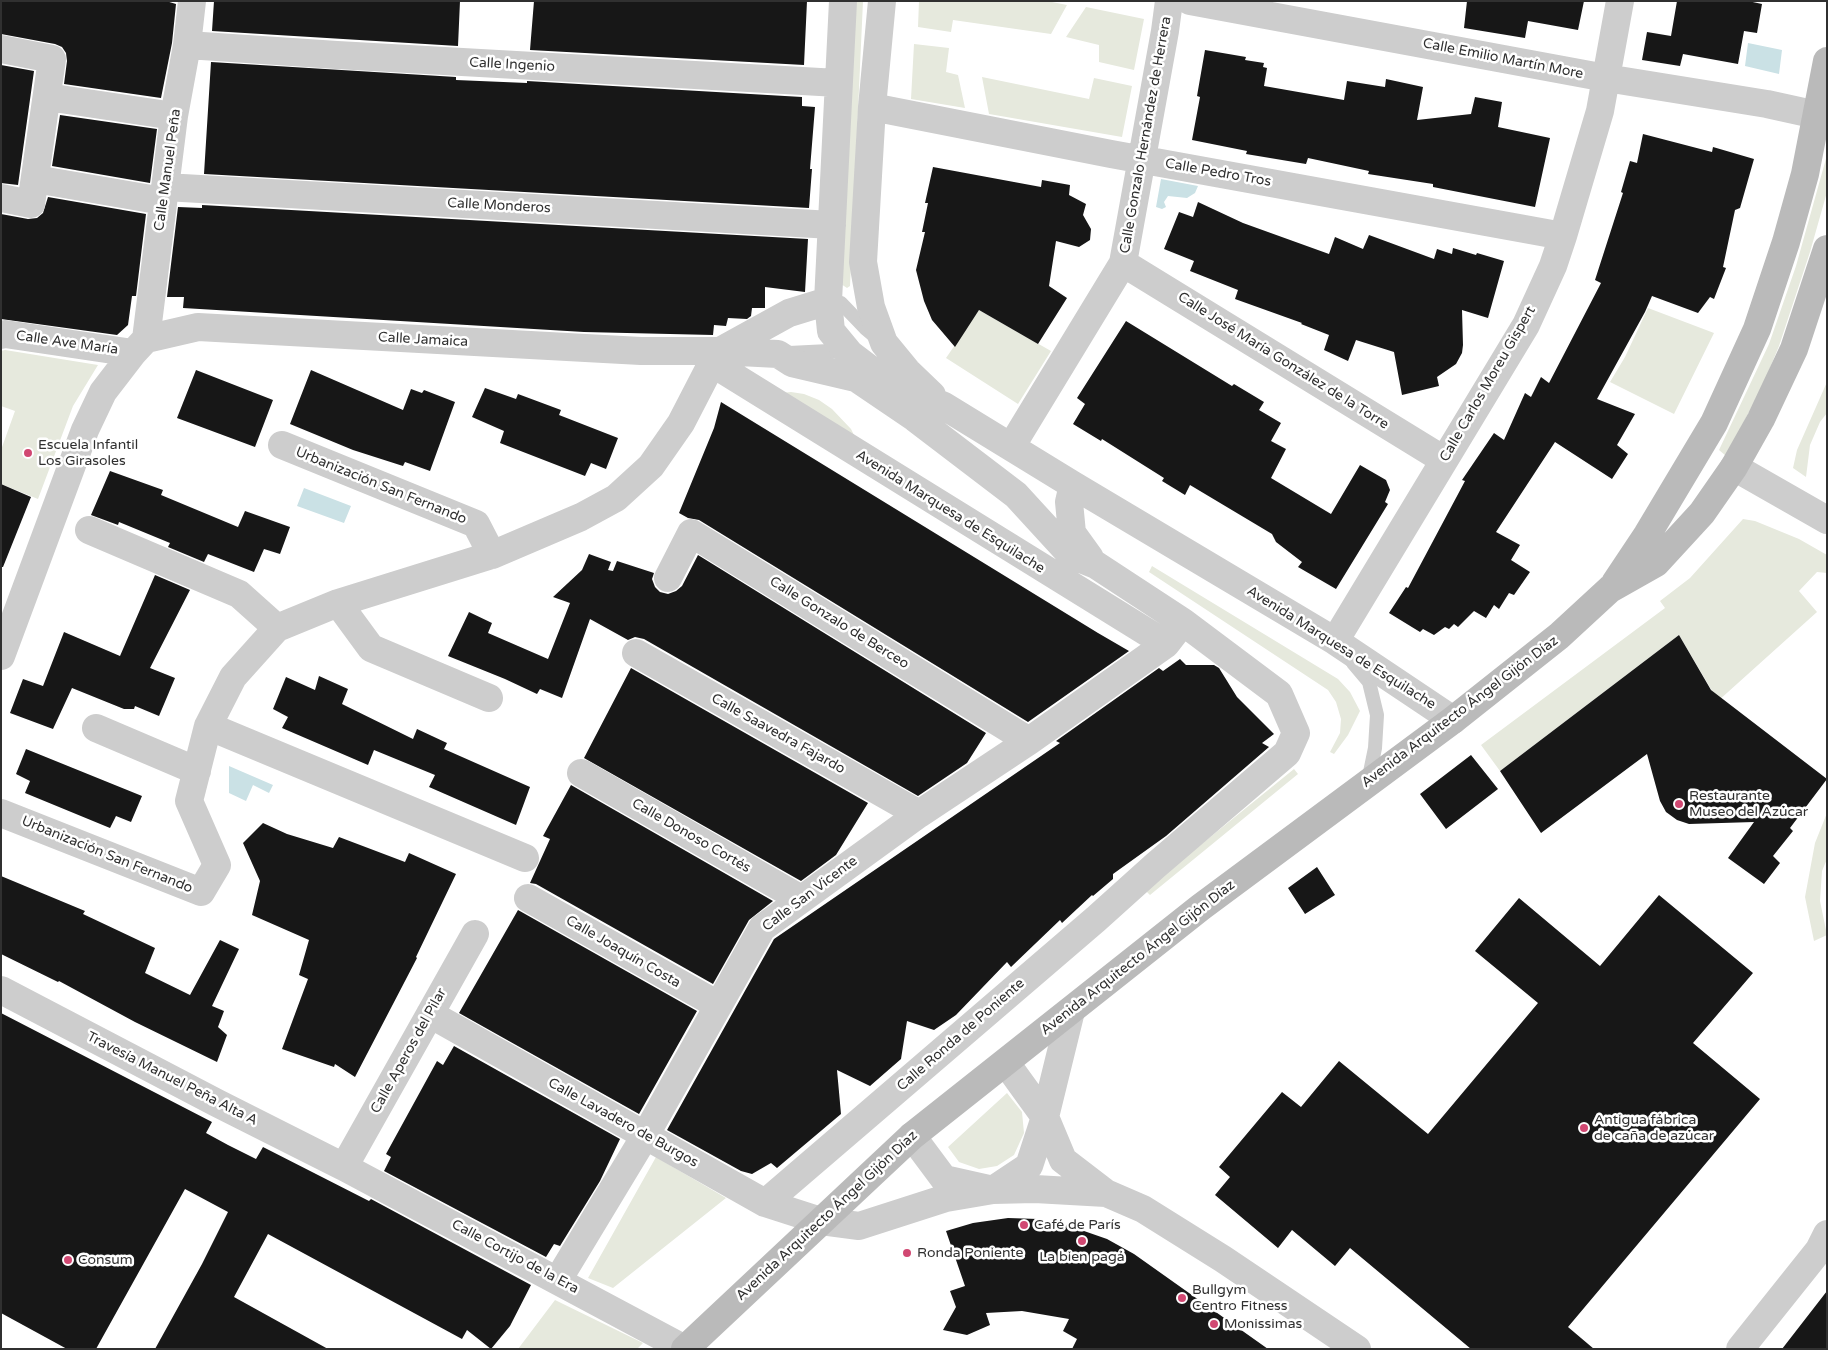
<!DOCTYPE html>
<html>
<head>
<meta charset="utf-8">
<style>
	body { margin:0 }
	#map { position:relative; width:1828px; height:1350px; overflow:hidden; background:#fff; font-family:"Varela Round",sans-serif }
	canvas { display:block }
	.frame { position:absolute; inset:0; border:2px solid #303030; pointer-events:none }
</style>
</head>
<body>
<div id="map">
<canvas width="1828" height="1350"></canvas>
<div class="frame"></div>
</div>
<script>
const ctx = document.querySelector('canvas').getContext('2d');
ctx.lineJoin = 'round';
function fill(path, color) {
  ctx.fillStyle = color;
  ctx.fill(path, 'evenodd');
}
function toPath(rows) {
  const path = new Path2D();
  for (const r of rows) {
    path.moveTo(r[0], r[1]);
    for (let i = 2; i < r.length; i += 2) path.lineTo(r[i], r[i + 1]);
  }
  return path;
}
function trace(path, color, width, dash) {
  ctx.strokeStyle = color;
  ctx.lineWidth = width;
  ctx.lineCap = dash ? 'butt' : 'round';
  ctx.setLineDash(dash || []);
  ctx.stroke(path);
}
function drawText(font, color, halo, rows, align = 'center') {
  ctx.font = font + ' "Varela Round",sans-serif';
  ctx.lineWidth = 5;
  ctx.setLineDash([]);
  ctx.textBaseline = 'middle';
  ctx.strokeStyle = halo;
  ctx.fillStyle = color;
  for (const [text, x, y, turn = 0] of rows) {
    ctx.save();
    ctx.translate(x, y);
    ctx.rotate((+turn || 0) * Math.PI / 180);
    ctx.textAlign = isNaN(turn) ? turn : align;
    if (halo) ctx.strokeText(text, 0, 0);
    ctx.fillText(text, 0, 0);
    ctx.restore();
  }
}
const green = toPath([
	[854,1,863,1,850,286,847,288,841,284],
	[919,1,1047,1,1067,5,1051,34,953,20,951,32,918,27],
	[1086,7,1144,19,1134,70,1099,62,1099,45,1066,37],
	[914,44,949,48,946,72,958,75,965,108,911,99],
	[982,77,1089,99,1094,78,1132,86,1122,137,989,114],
	[1827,155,1827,192,1810,252,1779,346,1761,389,1726,456,1719,450,1769,344,1796,266],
	[1648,308,1714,333,1674,414,1610,382,1625,357],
	[979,310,1051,351,1018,404,946,358],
	[5,350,98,365,73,406,38,499,1,484,1,450,15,411,1,406,1,351],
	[1827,382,1827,413,1820,422,1810,445,1806,477,1793,468,1797,450],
	[791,392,804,394,819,400,832,409,851,429,856,439,781,393],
	[1743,519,1755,521,1799,539,1827,555,1827,573,1817,572,1799,591,1817,612,1718,701,1679,635,1500,771,1481,745,1665,608,1660,601,1690,578],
	[1152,566,1338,679,1350,692,1360,711,1348,735,1334,754,1330,752,1340,733,1341,719,1336,702,1328,690,1149,572],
	[1294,769,1298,774,1150,895,1145,890],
	[1827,813,1827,859,1822,871,1820,901,1827,935,1814,941,1805,897,1815,843],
	[1007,1093,1022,1112,1024,1133,1014,1155,997,1166,979,1169,959,1162,948,1147],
	[656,1157,726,1198,613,1288,588,1278],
	[555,1300,643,1343,637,1349,518,1349]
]);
const water = toPath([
	[1748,43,1782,50,1779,74,1745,66],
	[1161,179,1198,186,1195,193,1187,198,1168,196,1164,202,1166,207,1162,209,1156,207],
	[304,488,351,506,344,523,297,506],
	[229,766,273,785,269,793,253,785,246,801,229,793]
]);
const building = toPath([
	[1,1,166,1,176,4,172,43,161,98,64,84,67,61,66,53,62,47,55,44,1,34],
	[214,1,460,1,458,46,212,31],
	[534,1,807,1,804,65,530,50],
	[1467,1,1584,1,1578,30,1528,21,1525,38,1464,28],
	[1677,1,1748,1,1762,4,1757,33,1744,31,1738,64,1683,54,1680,66,1642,60,1647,32,1671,36],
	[1205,50,1246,57,1245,60,1264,63,1263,67,1267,68,1264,86,1344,100,1347,81,1385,87,1386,79,1423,87,1417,120,1471,114,1475,97,1502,102,1498,127,1550,138,1535,207,1433,187,1433,184,1368,174,1369,171,1308,158,1306,164,1246,154,1247,151,1192,140,1200,97,1197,96],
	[211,62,456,77,456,80,527,83,527,81,802,97,802,106,815,107,810,169,812,169,809,208,204,174],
	[1,65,34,71,18,185,1,183],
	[60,115,157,129,150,183,52,166],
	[1643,134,1712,152,1713,147,1754,159,1740,208,1735,210,1723,267,1726,268,1714,299,1710,297,1698,313,1652,296,1645,312,1597,399,1635,414,1617,445,1628,454,1612,479,1555,442,1496,532,1520,545,1511,560,1530,572,1514,595,1509,593,1499,609,1494,605,1486,618,1474,611,1458,627,1454,624,1449,629,1445,627,1434,635,1423,629,1420,632,1389,613,1406,587,1408,588,1465,481,1462,480,1494,433,1504,440,1525,393,1531,397,1541,377,1549,383,1601,283,1595,280,1623,193,1621,192,1630,161,1637,163],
	[933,167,1041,187,1042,180,1070,185,1069,195,1086,204,1083,215,1091,229,1090,240,1079,247,1056,241,1049,286,1067,298,1038,344,979,310,955,347,932,320,924,301,916,270,925,232,922,232,928,203,925,203],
	[48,197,146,214,136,296,132,296,128,325,117,335,1,319,1,214,28,219,37,218,43,213],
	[1198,202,1243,223,1329,254,1335,237,1363,249,1369,235,1434,259,1437,249,1452,254,1453,248,1476,255,1477,253,1504,261,1488,318,1462,310,1463,345,1462,353,1456,364,1437,377,1439,386,1402,395,1394,352,1356,340,1348,361,1324,350,1329,335,1301,324,1302,323,1235,299,1238,290,1190,271,1194,261,1164,249,1179,212,1193,217],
	[202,205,808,239,805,292,765,287,765,308,752,308,751,316,747,319,728,318,726,326,714,325,713,335,584,332,183,308,184,297,167,297,178,207,202,208],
	[1126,321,1232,386,1234,384,1264,402,1259,410,1281,423,1271,441,1286,449,1271,478,1331,514,1360,465,1386,480,1390,490,1385,502,1388,504,1336,589,1298,567,1302,562,1276,542,1272,534,1190,485,1185,495,1162,481,1164,478,1102,439,1101,441,1073,424,1085,404,1077,398],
	[196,370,273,400,255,447,177,418],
	[311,370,403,410,411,389,422,393,424,390,455,402,430,471,405,462,403,466,353,450,290,424],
	[485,388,516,399,518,394,561,410,559,415,618,438,606,469,591,463,585,476,500,443,504,431,472,417],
	[721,402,1098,633,1129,651,1028,722,699,520,688,518,679,513,714,428],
	[110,471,163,490,161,495,238,527,245,511,290,527,280,554,264,549,254,572,208,554,204,562,168,547,170,543,119,522,118,525,91,515],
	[1,484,31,497,3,567,1,567],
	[589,554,611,562,608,570,613,571,617,561,654,573,652,579,655,587,660,592,668,594,676,591,682,586,698,555,986,733,967,763,918,796,644,639,635,637,628,640,590,619,562,698,540,689,537,694,505,679,448,656,469,612,492,623,488,633,548,659,570,603,553,597,582,570],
	[155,575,190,590,150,668,175,678,159,716,135,706,134,709,124,709,72,688,53,729,10,713,23,679,43,686,64,632,120,656],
	[1679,635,1711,690,1827,779,1790,828,1793,831,1773,856,1780,863,1764,884,1728,858,1754,822,1689,824,1677,820,1666,812,1660,801,1647,754,1541,833,1500,771],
	[1180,659,1186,665,1214,665,1219,668,1237,697,1274,734,1262,743,1269,747,1166,836,1113,874,1113,879,1093,896,1092,895,1062,923,1060,920,1011,967,1007,962,956,1015,934,1030,907,1021,901,1059,870,1086,837,1070,841,1114,777,1168,771,1163,752,1174,741,1171,667,1130,774,939,1060,743,1056,741,1159,668,1163,671],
	[631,668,868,803,836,855,801,881,584,758],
	[319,676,348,689,342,704,413,739,417,729,447,743,444,749,530,787,516,825,429,787,435,775,374,750,368,765,282,728,288,717,273,709,286,677,315,690],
	[26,749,142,796,131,822,116,816,110,828,25,793,30,781,16,774],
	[1471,755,1498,789,1446,829,1420,794],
	[571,785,773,901,749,920,713,984,536,884,530,883,550,839,543,836],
	[263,823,287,834,333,848,339,837,405,862,409,853,456,874,416,957,417,958,355,1077,335,1064,334,1067,282,1049,308,979,299,975,309,940,252,915,260,881,243,843],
	[1317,867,1335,895,1305,914,1288,888],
	[1,876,85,911,83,914,155,948,145,973,190,995,220,940,239,949,212,1006,224,1011,218,1027,227,1035,217,1062,135,1022,59,981,58,982,1,954],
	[1659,895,1753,973,1693,1043,1760,1099,1568,1327,1594,1349,1471,1349,1350,1248,1335,1266,1292,1230,1278,1248,1215,1195,1230,1177,1219,1167,1282,1092,1301,1107,1339,1061,1428,1134,1538,1003,1475,951,1519,898,1600,966],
	[518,910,697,1011,639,1114,459,1013],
	[1,1013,212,1122,206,1133,228,1145,256,1159,263,1147,369,1201,371,1199,531,1285,510,1326,491,1349,467,1330,462,1339,268,1234,234,1297,328,1349,155,1349,202,1264,228,1212,185,1189,96,1349,67,1349,1,1313],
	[454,1046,620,1139,600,1181,560,1246,554,1244,546,1257,384,1171,391,1157,386,1154,437,1061,443,1065],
	[1008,1218,1038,1219,1061,1223,1107,1239,1134,1254,1268,1349,1072,1349,1077,1339,1063,1331,1069,1319,1022,1311,986,1313,990,1325,967,1335,943,1330,956,1307,950,1291,965,1286,946,1231,973,1223],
	[1827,1291,1827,1349,1782,1349]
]);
const lane = toPath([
	[828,301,841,303,865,328,877,338],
	[789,353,829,351,847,353],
	[1353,663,1369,682,1377,715,1375,748,1368,782]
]);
const street = toPath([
	[843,1,828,301,831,331,850,354,887,382,944,406,1073,485,1335,641,1453,720],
	[882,1,872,107,863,262,871,307,884,343,907,371,932,395],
	[1190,1,1606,78,1767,104,1817,115],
	[187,45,337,55,838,83],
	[1,49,52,59,31,204,1,198],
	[47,97,174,116],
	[872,107,1111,154,1563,236],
	[35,179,163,201],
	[165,187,832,225],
	[1123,263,1444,460],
	[1,335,5,334,133,353],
	[146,339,174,116,187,45,192,1],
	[712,363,1166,644],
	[282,445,476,524,492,555],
	[1011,447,1123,263,1165,31,1169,1],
	[1734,467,1827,520],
	[1073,485,1069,502,1072,533,1090,558],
	[89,530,239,594,277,628],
	[668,578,691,533,1029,741],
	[338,603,371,648,489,698],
	[1335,641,1526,325,1553,266,1563,236,1600,111,1620,1],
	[636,653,919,814],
	[1,656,85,430,103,392,133,353,146,339,198,327,641,351,720,351,778,354,792,363,856,378,915,418,1016,495,1071,555,1096,565,1183,622],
	[208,726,525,858],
	[96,728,197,771],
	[581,773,801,899],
	[1,813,201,892,217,865,189,801,208,726,233,677,277,628,338,603,492,555,581,517,616,498,651,466,681,423,712,363,720,351,789,313,828,301],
	[528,898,718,1005],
	[1,990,217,1103,344,1167,685,1349],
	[430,1014,765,1203,821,1221,859,1226,946,1198,993,1190,1035,1189,1106,1193],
	[1006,1063,1045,1117,1063,1160,1106,1193,1143,1209,1223,1259,1357,1349],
	[912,1136,944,1179,993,1190,1029,1166,1045,1117,1071,1011],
	[344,1167,475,934],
	[558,1280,645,1136,762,928,919,814,1029,741,1166,644,1183,622,1279,694,1296,733,1287,753,1156,865,1096,919,765,1203],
	[1740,1349,1819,1250,1827,1234]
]);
const secondary = toPath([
	[1615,583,1647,535,1714,423,1757,329,1786,242,1805,174,1827,61],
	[685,1349,912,1136,1201,907,1453,720,1559,636,1610,589,1656,563,1702,513,1734,467,1761,419,1794,349,1827,249]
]);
const markers = [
	[28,453,5,"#d14872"],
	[1679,804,5,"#d14872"],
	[1584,1128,5,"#d14872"],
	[1024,1225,5,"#d14872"],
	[1082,1241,5,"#d14872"],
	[907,1253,5,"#d14872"],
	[68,1260,5,"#d14872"],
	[1182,1298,5,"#d14872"],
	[1214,1324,5,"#d14872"]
];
const streetNames = [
	["Calle Emilio Martín More",1503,59,11],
	["Calle Ingenio",512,65,3],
	["Calle Gonzalo Hernández de Herrera",1146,135,-80],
	["Calle Manuel Peña",168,170,-82],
	["Calle Pedro Tros",1218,173,10],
	["Calle Monderos",499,206,3],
	["Calle Jamaica",423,340,3],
	["Calle Ave María",67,343,8],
	["Calle José María González de la Torre",1283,361,32],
	["Calle Carlos Moreu Gispert",1488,384,-60],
	["Urbanización San Fernando",381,486,22],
	["Avenida Marquesa de Esquilache",950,512,32],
	["Calle Gonzalo de Berceo",839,623,32],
	["Avenida Marquesa de Esquilache",1341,648,32],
	["Avenida Arquitecto Ángel Gijón Díaz",1460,712,-37],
	["Calle Saavedra Fajardo",778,734,29],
	["Calle Donoso Cortés",691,836,30],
	["Urbanización San Fernando",107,855,22],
	["Calle San Vicente",810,894,-37],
	["Calle Joaquín Costa",623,952,30],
	["Avenida Arquitecto Ángel Gijón Díaz",1138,958,-38],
	["Calle Ronda de Poniente",961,1035,-41],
	["Calle Aperos del Pilar",409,1051,-61],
	["Travesía Manuel Peña Alta A",172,1079,27],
	["Calle Lavadero de Burgos",623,1123,29],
	["Avenida Arquitecto Ángel Gijón Díaz",827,1216,-43],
	["Calle Cortijo de la Era",515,1257,28]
];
const poiNames = [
	["Escuela Infantil",38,445],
	["Los Girasoles",38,461],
	["Restaurante",1689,796],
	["Museo del Azúcar",1689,812],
	["Antigua fábrica",1594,1120],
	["de caña de azúcar",1594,1136],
	["Café de París",1034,1225],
	["Ronda Poniente",917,1253],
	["La bien pagá",1082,1257,"center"],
	["Consum",78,1260],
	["Bullgym",1192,1290],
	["Centro Fitness",1192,1306],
	["Monissimas",1224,1324]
];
fill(green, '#e6e9dd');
fill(water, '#cae1e5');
fill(building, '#171717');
trace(lane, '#cdcdcd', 14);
trace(street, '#cdcdcd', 28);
trace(secondary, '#bababa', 28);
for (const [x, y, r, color] of markers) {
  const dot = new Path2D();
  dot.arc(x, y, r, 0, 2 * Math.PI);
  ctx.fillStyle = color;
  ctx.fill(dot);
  trace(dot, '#fff', 2);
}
drawText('14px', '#303030', '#fff', streetNames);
drawText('14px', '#303030', '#fff', poiNames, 'left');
</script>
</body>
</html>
